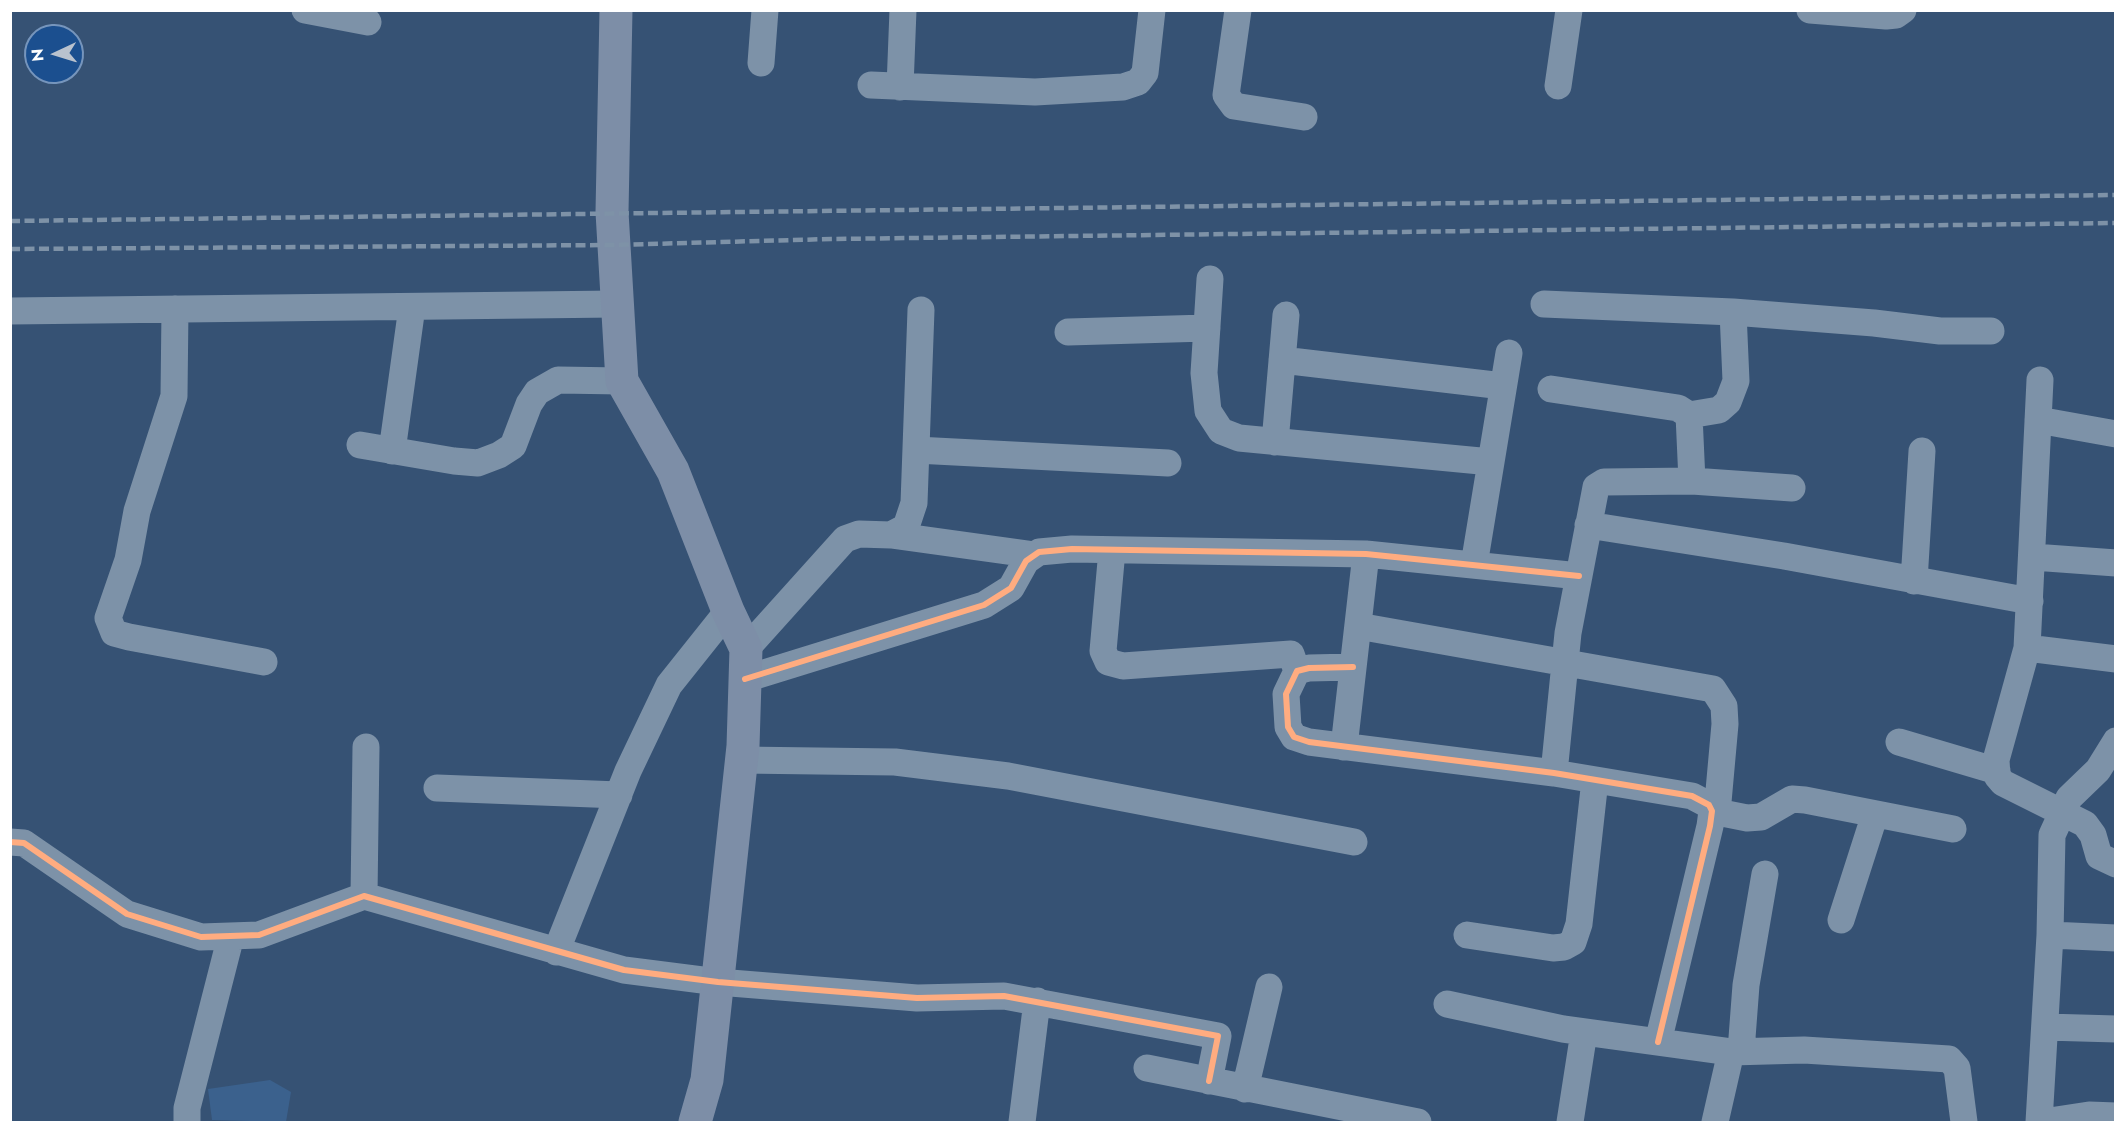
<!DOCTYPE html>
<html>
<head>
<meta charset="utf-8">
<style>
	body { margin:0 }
	#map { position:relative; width:2126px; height:1133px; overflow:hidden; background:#365274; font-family:Jost,sans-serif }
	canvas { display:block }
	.frame { position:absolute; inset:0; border:12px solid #fff; pointer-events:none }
	.north { position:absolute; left:24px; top:24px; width:60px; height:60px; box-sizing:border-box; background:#1b4f8f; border:2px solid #7695bc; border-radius:50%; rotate:266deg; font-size:16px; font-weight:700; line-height:24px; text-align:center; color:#fff }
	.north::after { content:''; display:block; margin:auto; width:21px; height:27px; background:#b9c2ce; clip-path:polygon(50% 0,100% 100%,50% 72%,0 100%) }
</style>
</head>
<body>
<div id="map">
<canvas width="2126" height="1133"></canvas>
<div class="frame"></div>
<div class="north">N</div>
</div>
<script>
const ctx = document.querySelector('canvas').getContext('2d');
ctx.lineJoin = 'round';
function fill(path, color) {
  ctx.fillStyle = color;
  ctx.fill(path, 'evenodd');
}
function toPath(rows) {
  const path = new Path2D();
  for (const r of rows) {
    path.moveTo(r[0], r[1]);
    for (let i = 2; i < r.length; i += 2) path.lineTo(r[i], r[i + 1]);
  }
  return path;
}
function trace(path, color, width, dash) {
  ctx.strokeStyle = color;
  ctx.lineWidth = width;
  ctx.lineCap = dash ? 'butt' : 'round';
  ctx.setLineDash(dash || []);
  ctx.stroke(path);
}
const water = toPath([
	[270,1080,291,1092,286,1122,212,1120,208,1089]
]);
const minor = toPath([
	[305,10,368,22],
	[1238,10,1226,95,1234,106,1304,117],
	[1810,10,1886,16,1896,15,1903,10],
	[761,63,765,10],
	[871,85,1035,92,1123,87,1138,82,1145,73,1152,10],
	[1558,86,1569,10],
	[900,87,903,10],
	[1210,279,1204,373,1208,411,1221,431,1239,438,1491,462],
	[1544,304,1733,312,1874,323,1940,331,1991,331],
	[175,309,174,396,137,511,128,560,108,618,114,633,129,637,264,662],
	[10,311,616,304],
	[1068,332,1207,328],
	[1282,360,1503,386],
	[2040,380,2027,648,1996,760,1997,776,2003,783,2085,824,2093,835,2099,856,2116,864],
	[1551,389,1678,408,1689,415,1692,481],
	[1689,415,1719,410,1728,402,1736,381,1733,312],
	[2038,420,2116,434],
	[1275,442,1286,315],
	[360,445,454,461,478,463,499,455,513,446,529,404,537,392,558,380,622,381],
	[916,450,1168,463],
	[392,451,412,307],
	[1588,525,1784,556,2030,601],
	[891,535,1028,554],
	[1112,550,1103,651,1108,662,1123,666,1291,654,1297,671],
	[2033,557,2116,563],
	[1474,565,1509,353],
	[1914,581,1922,451],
	[1358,626,1713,689,1724,706,1725,724,1717,813],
	[2027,648,2116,659],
	[746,649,845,539,859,534,891,535,906,527,914,503,921,310],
	[1353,667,1309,668,1297,671,1286,694,1288,727,1294,737,1309,742,1554,773,1692,796,1709,805,1712,811,1710,826,1658,1042],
	[745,679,984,605,1011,588,1026,561,1039,552,1072,549,1366,554,1579,576],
	[1899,742,1997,771],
	[1344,747,1366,554],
	[741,760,895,762,1008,776,1354,842],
	[1554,773,1568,633,1596,487,1604,482,1692,481,1792,488],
	[437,788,619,795],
	[1712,811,1747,818,1761,817,1792,799,1805,800,1953,829],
	[10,842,24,843,127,914,201,937,259,935,364,896,624,970,718,982,917,998,1004,996,1218,1036,1209,1081],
	[364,896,366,747],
	[1841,920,1875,814],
	[1467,935,1553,948,1564,947,1573,942,1579,924,1595,780],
	[2050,935,2116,938],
	[556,952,628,771,669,685,728,611],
	[1447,1004,1563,1029,1731,1052,1804,1050,1949,1059,1957,1068,1964,1122],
	[2045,1027,2116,1029],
	[1741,1051,1746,985,1765,874],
	[1147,1068,1418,1122],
	[1245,1089,1269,987],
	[187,1122,187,1108,231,936],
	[1022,1122,1037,1001],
	[1570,1122,1584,1032],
	[1715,1122,1731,1052],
	[2039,1122,2050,935,2052,835,2069,798,2098,770,2116,741],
	[2043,1122,2089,1115,2116,1116]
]);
const major = toPath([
	[616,10,612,212,622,381,673,471,728,611,746,649,743,746,707,1080,695,1122]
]);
const rail = toPath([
	[10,221,2116,195],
	[10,249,613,245,831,239,2116,223]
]);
const cycleway = toPath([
	[1353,667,1309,668,1297,671,1286,694,1288,727,1294,737,1309,742,1554,773,1692,796,1709,805,1712,811,1710,826,1658,1042],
	[745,679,984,605,1011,588,1026,561,1039,552,1072,549,1366,554,1579,576],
	[10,842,24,843,127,914,201,937,259,935,364,896,624,970,718,982,917,998,1004,996,1218,1036,1209,1081]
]);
fill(water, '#3b618d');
trace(minor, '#7d92a8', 27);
trace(major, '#7d8ea7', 33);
trace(rail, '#7e92a7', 4.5, [10, 4.5]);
trace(cycleway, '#ffac80', 6);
</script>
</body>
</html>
